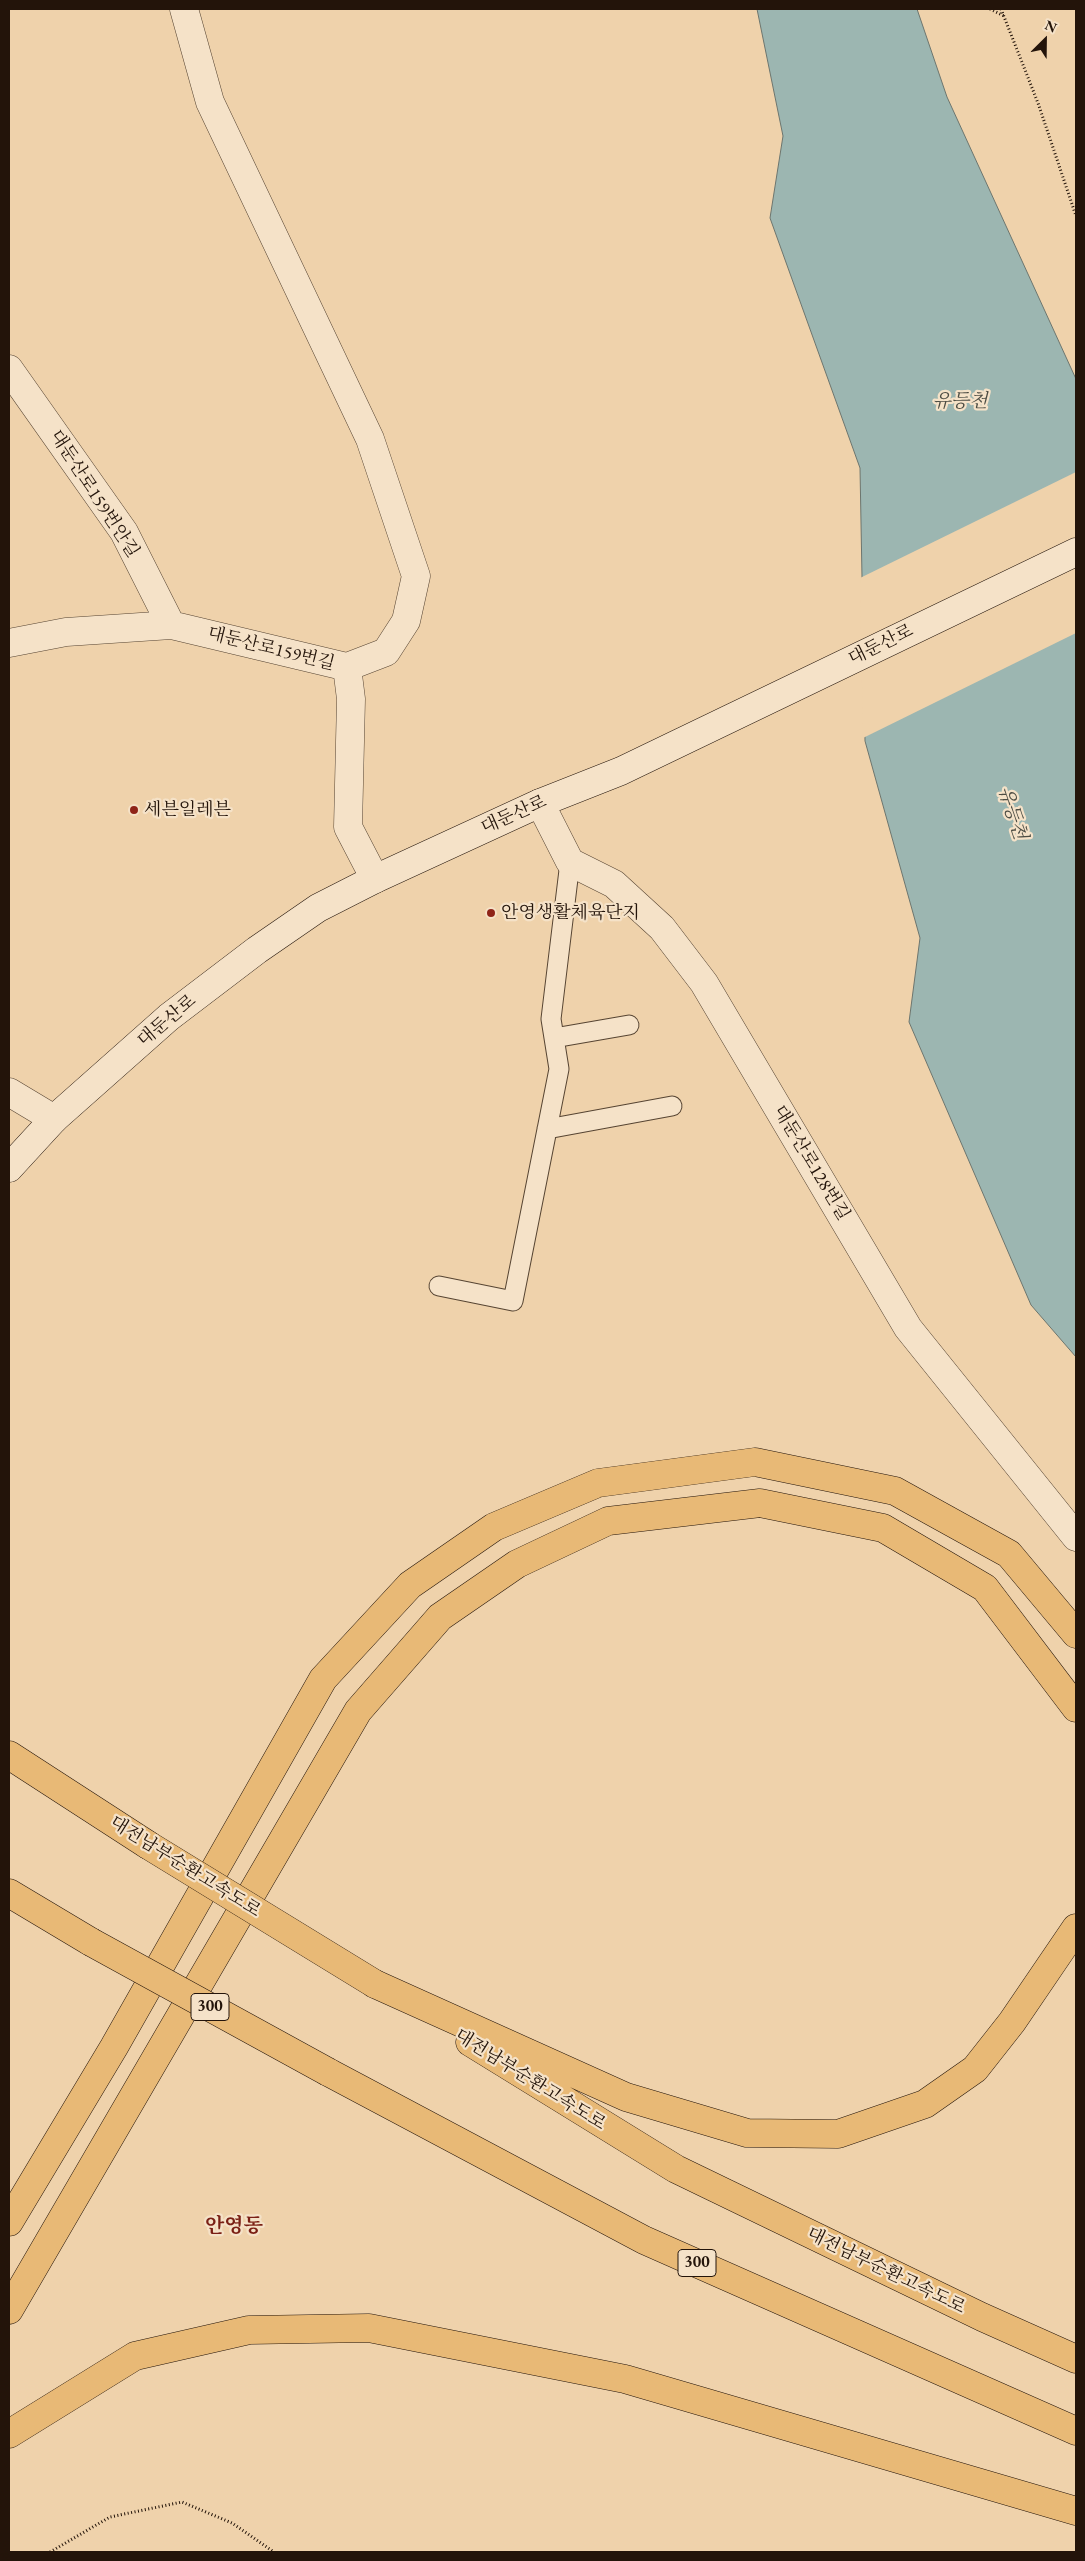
<!DOCTYPE html>
<html>
<head>
<meta charset="utf-8">
<style>
	body { margin:0 }
	#map { position:relative; width:1085px; height:2561px; overflow:hidden; background:#efd2ab; font-family:"EB Garamond",serif }
	canvas { display:block }
	.frame { position:absolute; inset:0; border:10px solid #23140a; pointer-events:none }
	.north { position:absolute; left:1020px; top:15px; width:50px; height:50px; -webkit-text-stroke:4px #f5e2c8; paint-order:stroke; rotate:23deg; font-size:14px; font-weight:700; line-height:20px; text-align:center; color:#23140a }
	.north::after { content:''; display:block; margin:auto; width:18px; height:22px; background:#23140a; clip-path:polygon(50% 0,100% 100%,50% 72%,0 100%) }
</style>
</head>
<body>
<div id="map">
<canvas width="1085" height="2561"></canvas>
<div class="frame"></div>
<div class="north">N</div>
</div>
<script>
const ctx = document.querySelector('canvas').getContext('2d');
ctx.lineJoin = 'round';
function fill(path, color) {
  ctx.fillStyle = color;
  ctx.fill(path, 'evenodd');
}
function toPath(rows) {
  const path = new Path2D();
  for (const r of rows) {
    path.moveTo(r[0], r[1]);
    for (let i = 2; i < r.length; i += 2) path.lineTo(r[i], r[i + 1]);
  }
  return path;
}
function trace(path, color, width, dash) {
  ctx.strokeStyle = color;
  ctx.lineWidth = width;
  ctx.lineCap = dash ? 'butt' : 'round';
  ctx.setLineDash(dash || []);
  ctx.stroke(path);
}
function drawText(font, color, halo, rows, align = 'center') {
  ctx.font = font + ' "EB Garamond","Noto Serif KR",serif';
  ctx.lineWidth = 4.5;
  ctx.setLineDash([]);
  ctx.textBaseline = 'middle';
  ctx.strokeStyle = halo;
  ctx.fillStyle = color;
  for (const [text, x, y, turn = 0] of rows) {
    ctx.save();
    ctx.translate(x, y);
    ctx.rotate((+turn || 0) * Math.PI / 180);
    ctx.textAlign = isNaN(turn) ? turn : align;
    if (halo) ctx.strokeText(text, 0, 0);
    ctx.fillText(text, 0, 0);
    ctx.restore();
  }
}
const water = toPath([
	[757,9,917,9,947,97,1076,379,1076,1357,1031,1305,909,1022,920,938,865,741,860,468,770,218,783,136,757,9]
]);
const pier = toPath([
	[1076,472,1076,633,863,738,860,578]
]);
const path = toPath([
	[990,9,1004,16],
	[1001,9,1038,103,1076,216],
	[50,2552,110,2517,182,2502,232,2523,274,2552]
]);
const lane = toPath([
	[554,1038,629,1025],
	[547,1129,672,1106],
	[439,1286,513,1301,559,1069,551,1019,570,862]
]);
const street = toPath([
	[184,9,210,102,370,439,416,576,406,621,386,652,347,667],
	[9,369,124,532,171,625],
	[9,643,66,632,171,625,347,667],
	[347,667,351,699,348,827,375,879],
	[540,803,570,862,614,884,662,928,704,983,908,1328,1076,1537],
	[9,1092,54,1119]
]);
const secondary = toPath([
	[9,1168,54,1119,169,1017,257,950,318,908,375,879,540,803,621,771,1076,552]
]);
const highway = toPath([
	[9,1755,148,1845],
	[9,1893,91,1942],
	[375,1984,626,2097,747,2133,838,2134,925,2104,975,2069,1012,2022,1076,1928],
	[470,2042,676,2169,982,2317,1076,2359],
	[328,2072,644,2240,1076,2431],
	[9,2222,114,2047,323,1679,410,1585,494,1527,598,1483,755,1462,895,1491,1009,1554,1076,1634],
	[9,2310,358,1711,440,1617,517,1564,608,1521,760,1503,883,1528,985,1588,1076,1708],
	[9,2434,135,2356,249,2330,369,2328,625,2379,1076,2511]
]);
const highwayBridge = toPath([
	[148,1845,375,1984],
	[91,1942,328,2072]
]);
const markers = [
	[134,810,5,"#8f2418"],
	[491,913,5,"#8f2418"]
];
const shields = [
	[210,2007,38],
	[697,2263,38]
];
const shieldNames = [
	["300",210,2007],
	["300",697,2263]
];
const streetNames = [
	["대둔산로159번안길",94,494,57],
	["대둔산로",881,645,-26],
	["대둔산로159번길",271,649,14],
	["대둔산로",514,815,-24],
	["대둔산로",167,1021,-40],
	["대둔산로128번길",811,1163,59],
	["대전남부순환고속도로",185,1867,32],
	["대전남부순환고속도로",530,2080,32],
	["대전남부순환고속도로",886,2271,26]
];
const poiNames = [
	["세븐일레븐",144,810],
	["안영생활체육단지",501,913]
];
const waterNames = [
	["유등천",960,402],
	["유등천",1012,813,72]
];
const quarterNames = [
	["안영동",234,2227]
];
fill(water, '#9cb6b1');
trace(water, '#6c756e', 1);
fill(pier, '#efd2ab');
trace(lane, '#564432', 21);
trace(street, '#564432', 29);
trace(secondary, '#23140a', 29);
trace(highway, '#23140a', 29);
trace(path, '#23140a', 3, [1, 2.5]);
trace(lane, '#f5e2c8', 19);
trace(street, '#f5e2c8', 28);
trace(secondary, '#f5e2c8', 28);
trace(highway, '#e8b976', 28);
trace(highwayBridge, '#23140a', 29, []);
trace(highwayBridge, '#e8b976', 28);
for (const [x, y, r, color] of markers) {
  const dot = new Path2D();
  dot.arc(x, y, r, 0, 2 * Math.PI);
  ctx.fillStyle = color;
  ctx.fill(dot);
  trace(dot, '#f5e2c8', 2);
}
for (const [x, y, w] of shields) {
  const box = new Path2D();
  box.roundRect(x - w / 2, y - 13.5, w, 27, 4);
  ctx.fillStyle = '#f5e2c8';
  ctx.fill(box);
  trace(box, '#23140a', 1);
}
drawText('bold 16px', '#23140a', null, shieldNames);
drawText('18px', '#23140a', '#f5e2c8', streetNames);
drawText('18px', '#23140a', '#f5e2c8', poiNames, 'left');
drawText('italic 19px', '#4d4d44', '#f5e2c8', waterNames);
drawText('bold 20px', '#7a1f14', '#f5e2c8', quarterNames);
</script>
</body>
</html>
